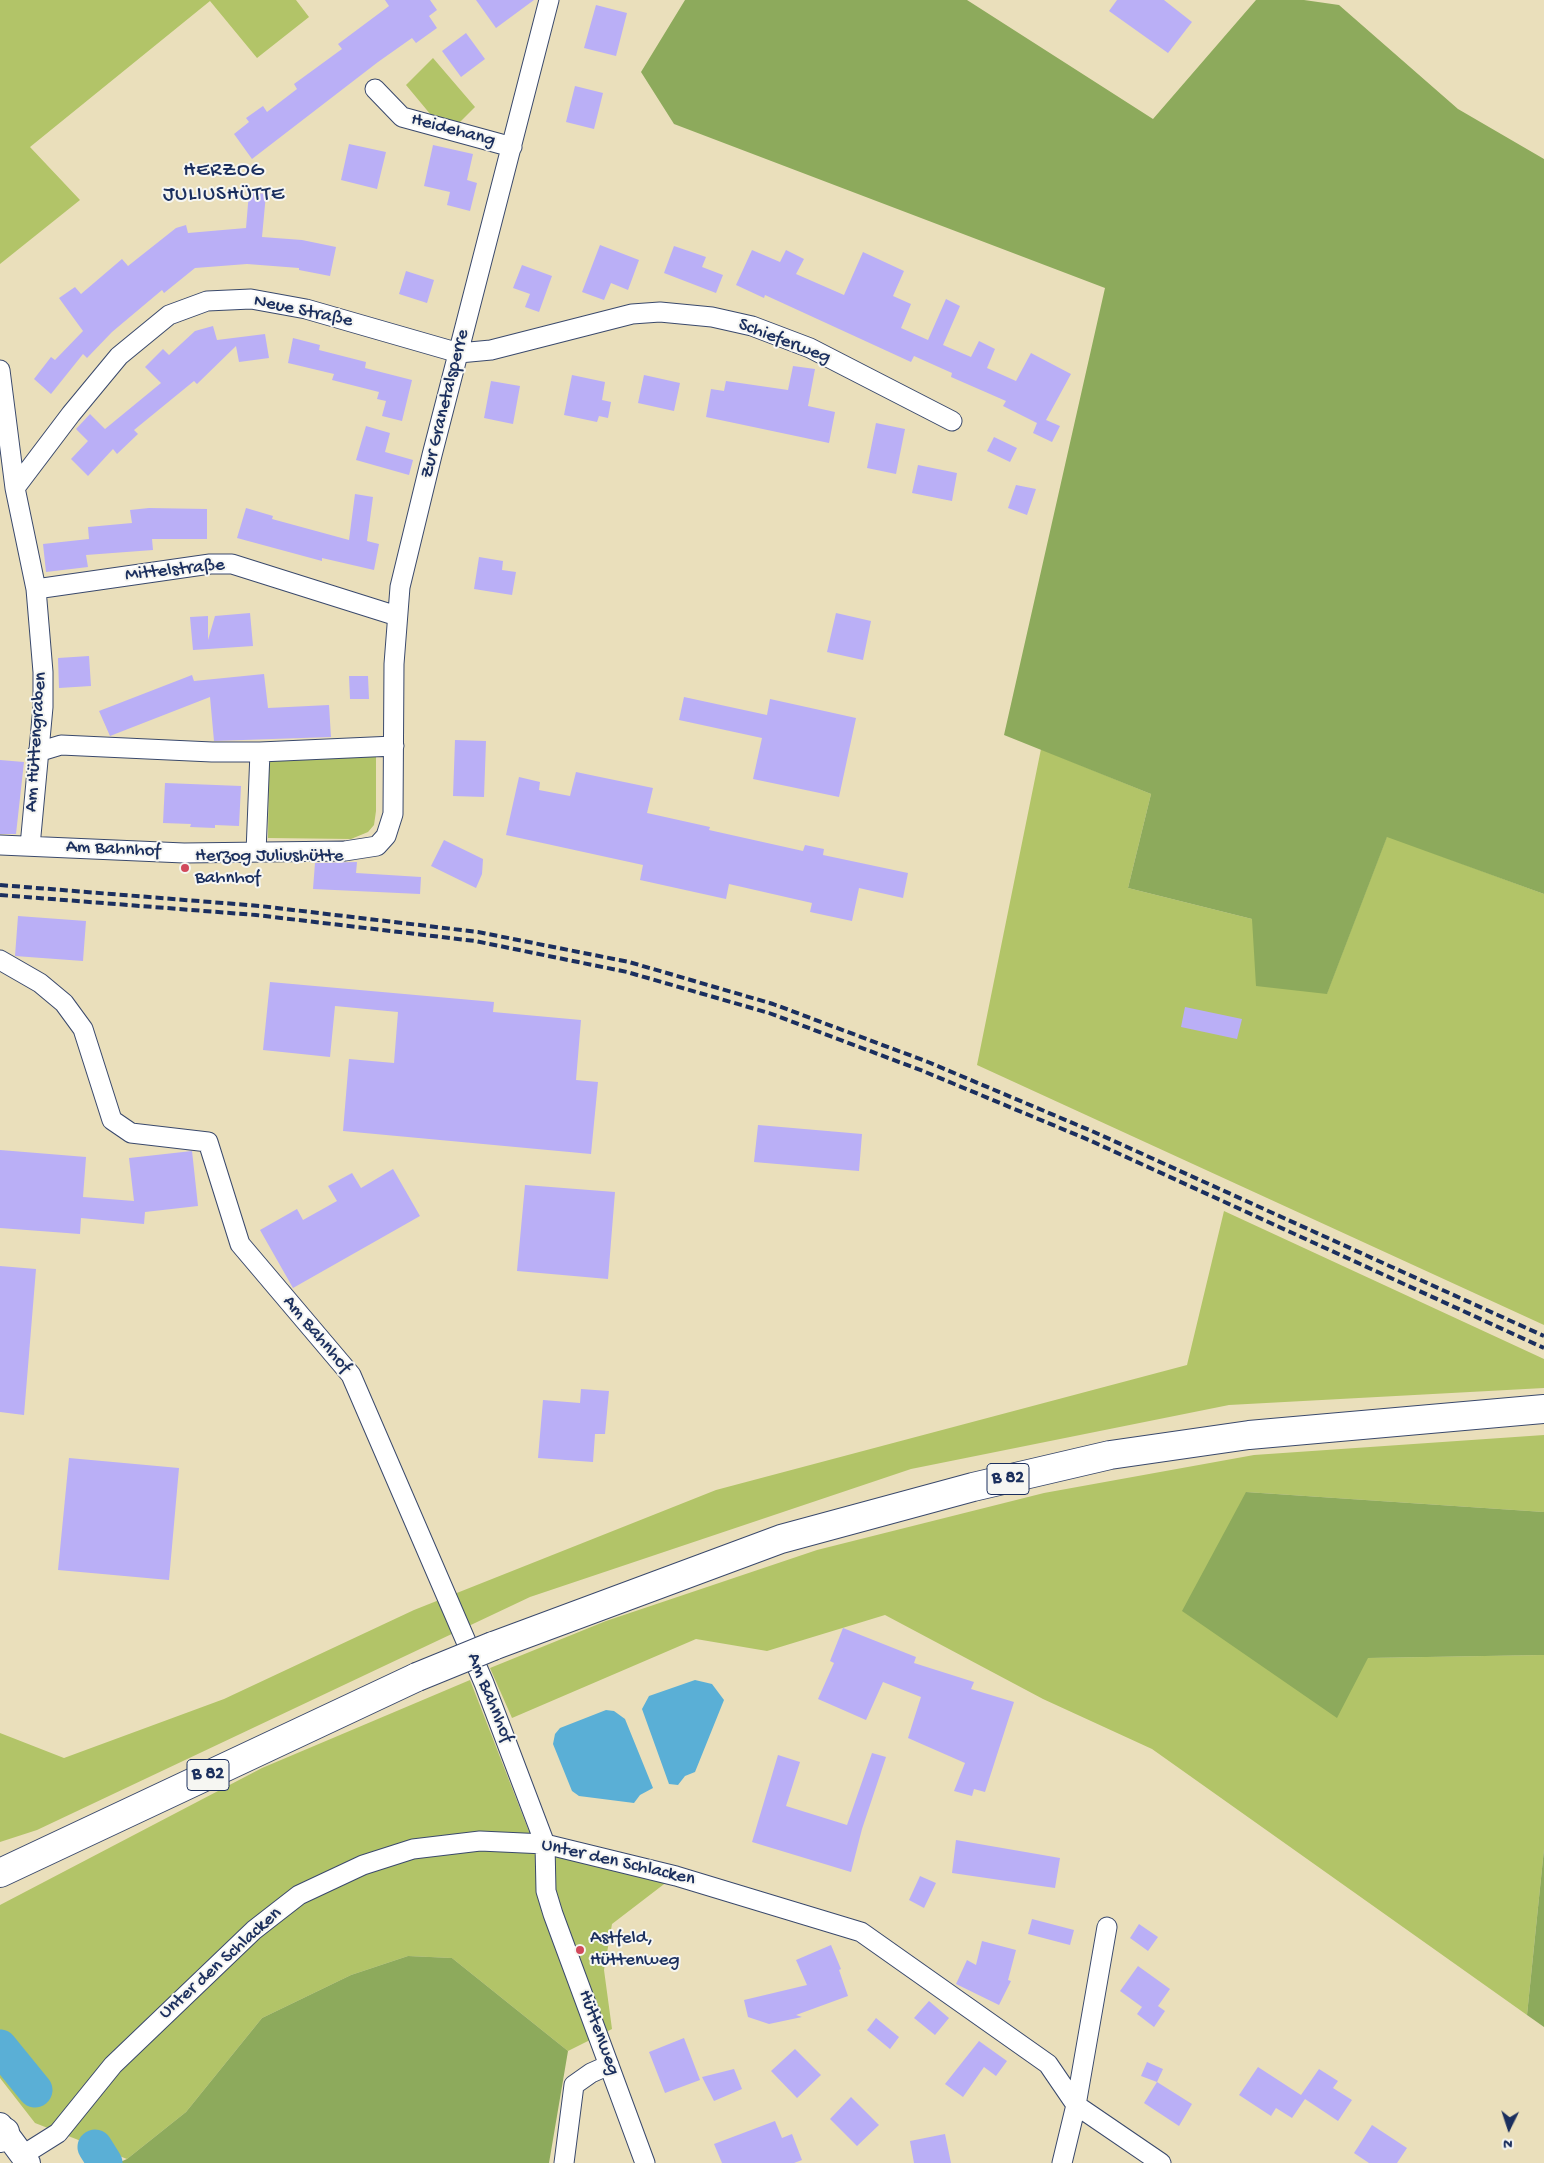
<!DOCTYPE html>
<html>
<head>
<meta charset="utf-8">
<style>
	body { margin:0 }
	#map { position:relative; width:1544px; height:2163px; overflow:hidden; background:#eadfbb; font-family:"Gochi Hand",sans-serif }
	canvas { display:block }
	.north { position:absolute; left:1484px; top:2103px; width:50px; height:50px; -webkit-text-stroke:4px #f6f6f2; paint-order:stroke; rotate:184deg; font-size:14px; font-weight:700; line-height:20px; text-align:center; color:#1b2f5e }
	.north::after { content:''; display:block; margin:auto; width:18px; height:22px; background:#1b2f5e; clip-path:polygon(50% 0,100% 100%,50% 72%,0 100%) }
</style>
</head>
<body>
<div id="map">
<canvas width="1544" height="2163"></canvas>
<div class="north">N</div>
</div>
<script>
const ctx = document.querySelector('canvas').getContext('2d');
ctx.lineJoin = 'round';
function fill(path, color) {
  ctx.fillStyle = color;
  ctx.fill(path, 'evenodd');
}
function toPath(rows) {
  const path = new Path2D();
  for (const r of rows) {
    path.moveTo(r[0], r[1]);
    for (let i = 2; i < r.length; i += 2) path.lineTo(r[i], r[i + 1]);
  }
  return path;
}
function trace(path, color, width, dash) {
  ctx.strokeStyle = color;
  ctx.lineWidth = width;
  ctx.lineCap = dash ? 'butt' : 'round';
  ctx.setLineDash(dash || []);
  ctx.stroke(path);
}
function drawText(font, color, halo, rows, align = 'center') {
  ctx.font = font + ' "Gochi Hand",sans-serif';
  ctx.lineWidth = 4;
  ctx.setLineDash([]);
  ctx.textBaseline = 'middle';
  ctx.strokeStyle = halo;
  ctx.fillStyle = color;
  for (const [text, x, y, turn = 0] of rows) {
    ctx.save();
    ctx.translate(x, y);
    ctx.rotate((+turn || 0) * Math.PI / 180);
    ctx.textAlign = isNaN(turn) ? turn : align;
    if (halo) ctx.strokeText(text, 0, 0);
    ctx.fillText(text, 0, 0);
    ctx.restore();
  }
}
const green = toPath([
	[0,0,296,0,309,17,257,58,210,1,30,147,80,200,0,264],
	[433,58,475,107,459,123,431,115,406,85],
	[1041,749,1151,794,1128,888,1252,919,1327,993,1387,836,1544,894,1544,1325,977,1065],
	[376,756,376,811,374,825,368,832,351,839,268,838,269,760],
	[1224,1211,1544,1359,1544,1388,1229,1405,911,1469,530,1597,37,1830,0,1842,0,1733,64,1758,224,1699,414,1610,716,1490,1187,1365],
	[1544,1435,1544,1512,1246,1492,1368,1658,1544,1655,1544,1849,1527,2015,1152,1749,1043,1699,885,1615,767,1651,696,1639,512,1718,490,1668,606,1621,817,1550,1044,1493,1254,1455],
	[470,1680,537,1852,672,1878,612,1924,604,1970,612,2029,568,2051,452,1958,408,1956,351,1975,262,2018,186,2112,127,2159,35,2123,0,2078,0,1905,262,1768]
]);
const forest = toPath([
	[685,0,967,0,1153,119,1256,0,1304,0,1339,5,1458,109,1544,159,1544,894,1387,837,1327,994,1256,986,1252,919,1128,888,1151,794,1004,735,1105,288,674,124,641,72],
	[1246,1492,1544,1512,1544,1655,1368,1658,1337,1718,1182,1611],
	[1544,1849,1544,2027,1527,2015],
	[408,1956,452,1958,568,2051,549,2163,118,2163,127,2159,186,2112,262,2018,351,1975]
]);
const water = toPath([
	[695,1680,712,1684,724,1700,695,1772,685,1776,678,1785,669,1784,642,1709,649,1696],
	[606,1710,614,1711,625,1719,653,1788,640,1795,634,1803,579,1796,572,1791,553,1744,555,1734,560,1728]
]);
const river = toPath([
	[0,2047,35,2090],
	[95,2147,105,2163]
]);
const building = toPath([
	[385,0,430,0,437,10,429,16,437,28,416,43,412,38,378,62,252,159,234,134,249,122,246,118,263,106,267,112,297,89,294,84,342,49,338,44,389,6],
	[476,0,534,0,496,28],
	[1117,0,1164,0,1192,22,1168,53,1109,11],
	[596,5,627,13,616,56,584,48],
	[466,33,485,59,461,77,442,51],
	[575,86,603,93,594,129,566,122],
	[349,144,386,152,377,189,341,180],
	[433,145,473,154,467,180,477,183,470,211,447,205,450,192,424,186],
	[249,192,266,194,262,237,302,240,336,247,330,276,299,270,299,268,247,264,195,268,164,293,162,290,112,332,87,358,83,354,51,394,34,379,51,357,55,360,83,331,59,298,75,287,81,294,122,259,128,266,176,228,186,225,188,233,246,228],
	[600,245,639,260,628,290,611,283,604,300,582,292],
	[674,246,706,257,702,267,723,275,716,293,664,273],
	[752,250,780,262,786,250,804,259,796,274,844,295,863,252,904,271,893,296,911,304,901,328,928,340,946,299,960,306,943,345,971,357,979,341,995,349,987,368,1016,381,1031,353,1071,374,1046,420,1060,426,1052,442,1033,433,1037,423,1003,406,1006,401,951,377,952,373,914,356,911,362,765,295,764,298,736,285],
	[522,265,552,276,539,312,525,307,530,294,513,288],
	[406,271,434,280,427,303,399,294],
	[213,326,217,340,265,334,269,358,239,362,236,346,197,384,194,381,134,430,138,434,117,454,113,449,88,476,71,459,88,441,76,429,90,414,105,429,161,383,145,367,163,349,169,355,195,331],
	[293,338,320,345,319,350,366,362,365,368,412,380,402,421,382,416,386,401,377,399,379,392,332,380,334,374,288,363],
	[793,366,815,369,808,406,835,412,829,443,706,417,711,389,724,391,726,381,788,390],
	[572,375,605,382,602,400,611,402,608,418,599,416,597,422,564,415],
	[644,375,680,383,674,411,638,403],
	[491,381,520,386,513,424,484,418],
	[876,423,905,429,896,474,867,468],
	[366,426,390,433,385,452,413,460,409,475,356,460],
	[994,437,1017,448,1010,462,987,451],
	[918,465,957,473,952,501,912,493],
	[1016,485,1036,489,1027,515,1008,508],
	[355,494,373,497,367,541,379,544,374,570,322,558,322,561,237,538,246,508,273,516,272,519,349,540],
	[149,508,207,509,207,539,152,539,153,550,86,555,88,567,46,572,43,544,89,539,88,527,132,523,130,510],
	[479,557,503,561,502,570,516,572,512,595,474,589],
	[250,613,253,646,193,650,190,617,208,616,208,640,215,616],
	[836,613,871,621,863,660,827,652],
	[89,656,91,686,59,688,58,658],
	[264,674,268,708,329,705,331,737,214,741,210,697,110,736,99,711,192,675,194,681],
	[349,676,368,676,369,699,350,699],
	[684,697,767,715,770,699,856,718,839,797,753,779,762,738,679,720],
	[455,740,486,741,484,797,453,796],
	[0,760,24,762,16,834,0,834],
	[576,772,653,788,647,813,710,827,709,830,803,851,805,845,824,849,823,855,908,873,903,898,859,888,852,921,810,912,812,903,729,884,726,899,640,880,643,865,506,835,519,777,540,782,539,790,570,796],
	[165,783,241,786,239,826,215,825,215,828,190,827,191,824,163,823],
	[444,840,483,859,482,874,476,888,431,866],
	[357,862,356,873,421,877,420,894,313,889,315,863],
	[18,916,86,921,83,961,15,956],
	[270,982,494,1002,493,1012,581,1020,576,1080,598,1082,591,1154,343,1131,349,1059,394,1063,398,1012,335,1006,330,1057,263,1050],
	[1185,1007,1242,1019,1237,1039,1181,1027],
	[758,1125,862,1134,859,1171,754,1162],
	[0,1150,86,1157,83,1197,134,1201,129,1158,192,1151,198,1206,145,1212,144,1224,81,1218,80,1234,0,1228],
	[393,1169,420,1216,293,1288,260,1230,297,1209,303,1220,337,1201,328,1186,352,1173,361,1188],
	[525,1185,615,1192,608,1279,517,1271],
	[0,1266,36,1269,24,1415,0,1412],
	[581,1389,609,1391,605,1434,595,1434,593,1462,538,1458,543,1400,580,1403],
	[69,1458,179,1468,169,1580,58,1570],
	[843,1628,916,1657,914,1663,974,1682,971,1689,1014,1702,985,1792,974,1789,972,1796,954,1791,965,1763,908,1738,921,1697,883,1682,866,1720,818,1699,834,1663,830,1661],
	[872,1753,886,1757,862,1829,851,1872,752,1842,778,1755,800,1762,786,1806,847,1825],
	[956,1840,1060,1858,1055,1888,952,1873],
	[920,1876,936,1883,924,1908,909,1900],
	[1032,1919,1074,1930,1070,1945,1028,1934],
	[1139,1924,1158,1937,1148,1951,1130,1938],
	[982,1941,1016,1950,1008,1980,1011,1981,999,2005,956,1984,967,1960,976,1965],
	[831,1945,841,1969,839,1970,848,1996,796,2015,802,2017,769,2024,748,2017,744,2000,807,1985,796,1960],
	[1138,1966,1170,1989,1158,2006,1165,2011,1154,2027,1137,2014,1142,2007,1120,1991],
	[929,2001,949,2018,935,2035,914,2018],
	[876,2018,899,2037,890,2049,867,2030],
	[684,2038,700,2080,665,2093,649,2052],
	[979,2041,1007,2061,996,2076,984,2067,963,2097,945,2084],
	[795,2049,821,2075,797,2098,771,2071],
	[1147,2062,1163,2069,1157,2082,1192,2104,1179,2126,1144,2103,1157,2082,1141,2076],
	[1258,2067,1301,2095,1319,2069,1338,2081,1333,2088,1352,2100,1338,2121,1305,2099,1292,2118,1276,2108,1271,2116,1239,2095],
	[734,2069,742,2089,714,2101,702,2077],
	[851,2097,879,2125,857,2146,830,2119],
	[775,2121,782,2138,792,2134,802,2160,794,2163,722,2163,714,2144],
	[1372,2125,1407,2148,1397,2163,1369,2163,1354,2153],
	[945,2134,951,2163,914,2163,910,2141]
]);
const minor = toPath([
	[375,89,402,117,512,147],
	[0,370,15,488,36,589,43,672,43,707,30,846],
	[15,488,71,414,119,356,169,315,207,301,251,299,306,309,459,353,491,350,632,314,660,312,712,317,752,326,810,348,952,421],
	[36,589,210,564,232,564,397,616],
	[38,752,61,745,212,752,260,752,394,746],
	[0,845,184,853,345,851,377,846,386,836,393,814,394,664,400,587,432,455,549,0],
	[256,852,260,752],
	[0,960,40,983,64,1003,83,1029,112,1120,131,1133,208,1142,240,1244,351,1375,484,1683,545,1844,546,1891,553,1914,645,2163],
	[23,2155,58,2133,113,2065,254,1930,299,1895,363,1865,413,1849,480,1841,545,1844,676,1876,861,1932,1048,2064,1076,2105,1161,2163],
	[564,2163,574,2085,591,2073,609,2065],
	[1062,2163,1076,2105,1107,1927]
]);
const tertiary = toPath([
	[0,2125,28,2163]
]);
const trunk = toPath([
	[493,1646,781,1539,973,1487,1110,1455,1249,1435,1544,1409],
	[0,1873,417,1677],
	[0,2138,5,2132]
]);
const rail = toPath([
	[0,885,260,906,478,932,629,962,773,1004,928,1062,1094,1132,1544,1336],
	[0,895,256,915,475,941,627,972,769,1013,923,1071,1089,1140,1544,1348]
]);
const trunkBridge = toPath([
	[417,1677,493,1646]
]);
const markers = [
	[185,868,5,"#d1495b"],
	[580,1950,5,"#d1495b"]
];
const shields = [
	[1008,1479,42],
	[208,1775,42]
];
const shieldNames = [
	["B 82",1008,1479],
	["B 82",208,1775]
];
const streetNames = [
	["Heidehang",453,131,15],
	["Neue Straße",303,312,12],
	["Schieferweg",784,342,21],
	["Zur Granetalsperre",446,404,-76],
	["Mittelstraße",175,571,-6],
	["Am Hüttengraben",37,742,-86],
	["Am Bahnhof",113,850,3],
	["Am Bahnhof",316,1335,50],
	["Am Bahnhof",489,1698,68],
	["Unter den Schlacken",618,1863,13],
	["Unter den Schlacken",221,1964,-42],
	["Hüttenweg",598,2033,70]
];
const poiNames = [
	["Herzog Juliushütte",195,857],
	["Bahnhof",195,879],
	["Astfeld,",590,1939],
	["Hüttenweg",590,1961]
];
const quarterNames = [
	["HERZOG",224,172],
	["JULIUSHÜTTE",224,196]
];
fill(green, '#b2c468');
fill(forest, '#8daa5c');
fill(water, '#5aafd6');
trace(river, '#5aafd6', 35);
fill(building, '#baaff6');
trace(minor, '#3a496c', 21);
trace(tertiary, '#3a496c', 26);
trace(trunk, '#3a496c', 30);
trace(minor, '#fff', 19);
trace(tertiary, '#fff', 24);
trace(trunk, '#fff', 28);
trace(rail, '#1b2f5e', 4, [8, 4]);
trace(trunkBridge, '#3a496c', 30, []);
trace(trunkBridge, '#fff', 28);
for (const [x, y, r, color] of markers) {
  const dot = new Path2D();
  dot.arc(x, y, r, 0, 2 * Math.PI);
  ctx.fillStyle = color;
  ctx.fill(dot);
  trace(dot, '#f6f6f2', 2);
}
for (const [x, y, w] of shields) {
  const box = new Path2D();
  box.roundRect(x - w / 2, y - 15.5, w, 31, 4);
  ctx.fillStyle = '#f6f6f2';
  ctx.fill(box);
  trace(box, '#1b2f5e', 1);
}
drawText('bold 18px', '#1b2f5e', null, shieldNames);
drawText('19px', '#1b2f5e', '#f6f6f2', streetNames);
drawText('19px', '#1b2f5e', '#f6f6f2', poiNames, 'left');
ctx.letterSpacing = '1px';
drawText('21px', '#1b2f5e', '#f6f6f2', quarterNames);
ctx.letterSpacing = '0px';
</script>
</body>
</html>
